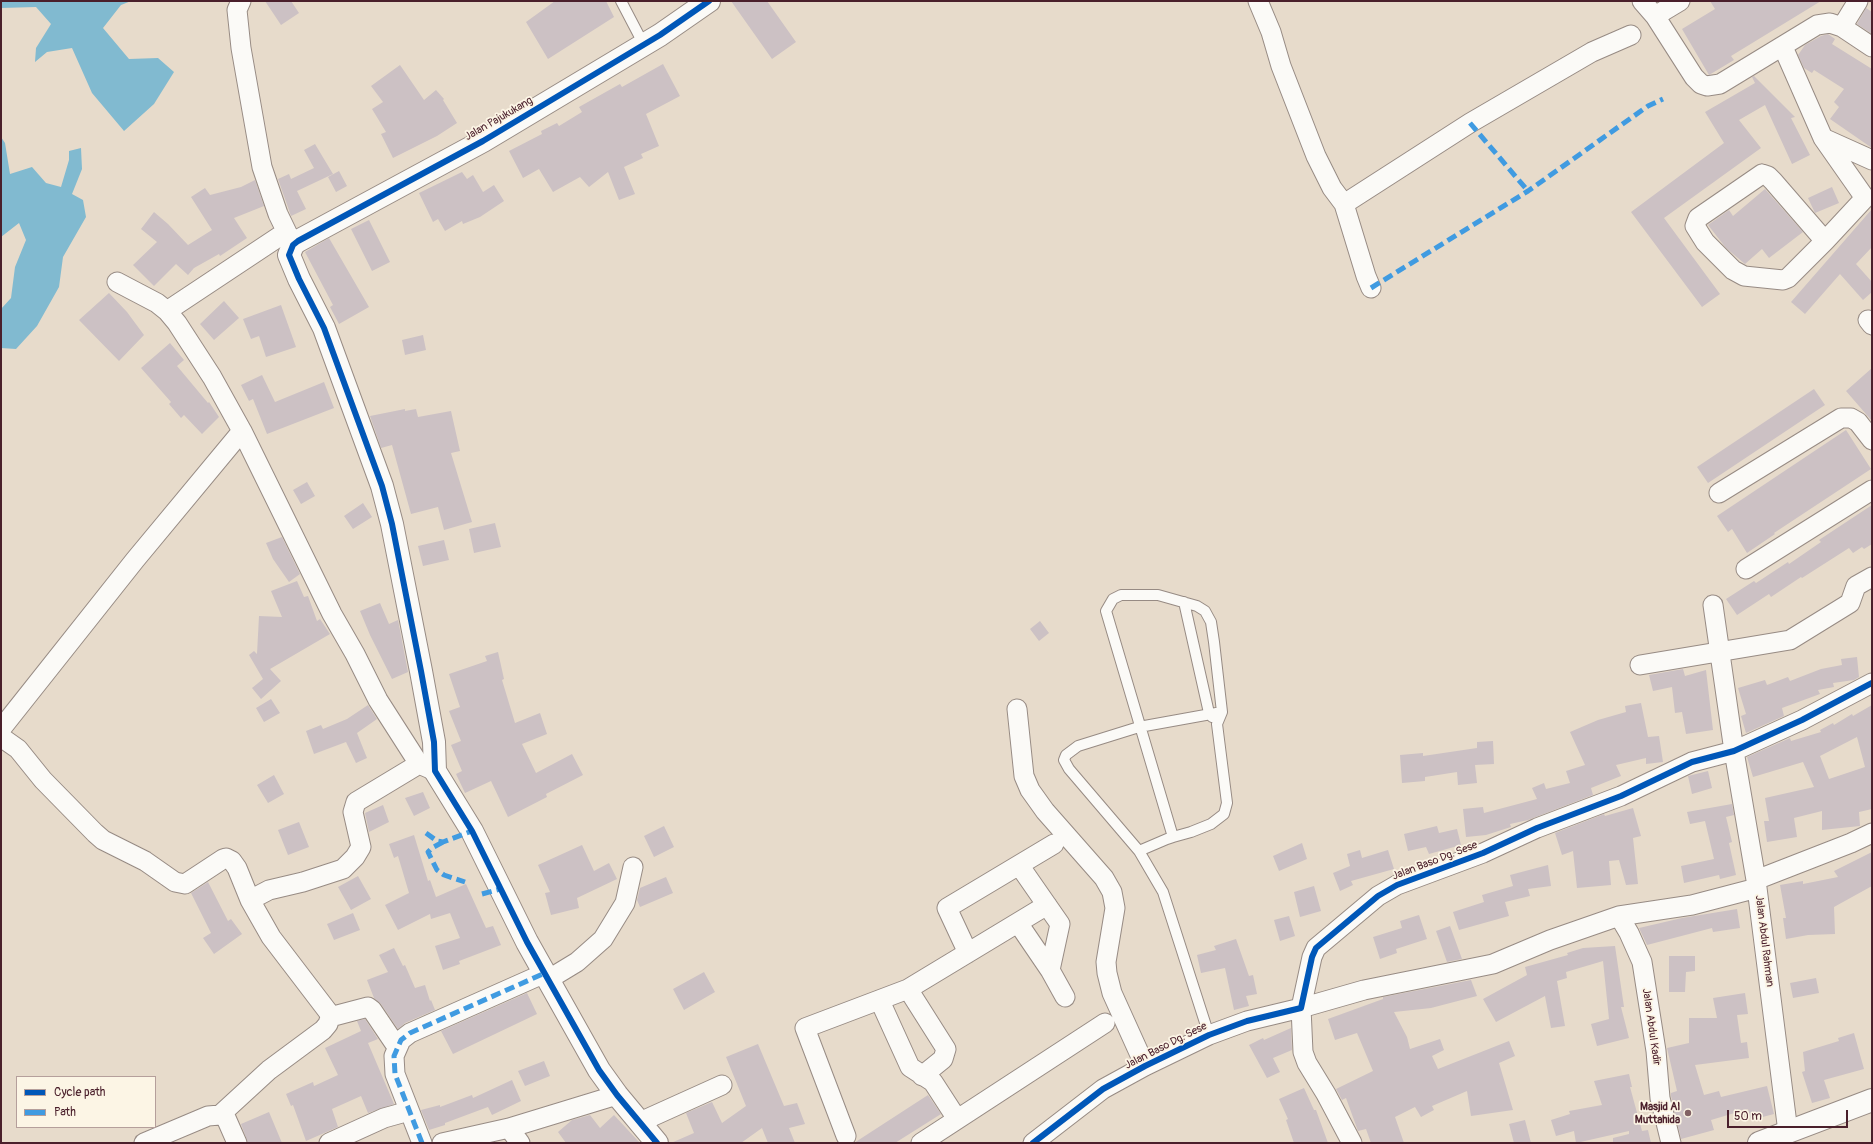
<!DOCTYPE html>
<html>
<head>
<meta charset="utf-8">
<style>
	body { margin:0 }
	#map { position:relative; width:1873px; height:1144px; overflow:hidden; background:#e7dbcb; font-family:Pangolin,sans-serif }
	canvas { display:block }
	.frame { position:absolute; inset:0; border:2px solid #4a1f2b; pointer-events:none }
	.legend { position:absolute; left:16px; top:1076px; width:140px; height:52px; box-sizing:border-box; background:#fcf5e5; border:1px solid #b59f9b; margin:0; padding:5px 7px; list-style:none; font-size:12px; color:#4a1f2b }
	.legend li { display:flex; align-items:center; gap:8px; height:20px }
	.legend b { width:20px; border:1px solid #b59f9b }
	.scale { position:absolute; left:1727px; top:1110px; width:121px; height:18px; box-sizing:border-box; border:2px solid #4a1f2b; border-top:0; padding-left:5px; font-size:12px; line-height:14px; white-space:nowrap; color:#4a1f2b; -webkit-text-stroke:3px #fcf5e5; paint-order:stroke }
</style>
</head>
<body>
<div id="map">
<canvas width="1873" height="1144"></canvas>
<div class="frame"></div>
<ul class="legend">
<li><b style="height:5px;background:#0057b8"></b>Cycle path</li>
<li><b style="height:5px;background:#409be1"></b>Path</li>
</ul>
<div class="scale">50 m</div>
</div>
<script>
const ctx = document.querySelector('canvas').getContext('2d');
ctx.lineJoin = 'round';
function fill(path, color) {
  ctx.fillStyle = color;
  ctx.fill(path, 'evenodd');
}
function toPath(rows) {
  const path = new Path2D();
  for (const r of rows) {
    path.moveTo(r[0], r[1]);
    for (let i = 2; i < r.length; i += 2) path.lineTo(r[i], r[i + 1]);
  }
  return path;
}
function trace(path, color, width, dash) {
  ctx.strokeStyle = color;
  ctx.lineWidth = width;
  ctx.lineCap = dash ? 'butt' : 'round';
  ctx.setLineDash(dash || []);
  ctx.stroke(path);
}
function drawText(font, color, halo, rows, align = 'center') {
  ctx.font = font + ' Pangolin,sans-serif';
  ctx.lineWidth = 3.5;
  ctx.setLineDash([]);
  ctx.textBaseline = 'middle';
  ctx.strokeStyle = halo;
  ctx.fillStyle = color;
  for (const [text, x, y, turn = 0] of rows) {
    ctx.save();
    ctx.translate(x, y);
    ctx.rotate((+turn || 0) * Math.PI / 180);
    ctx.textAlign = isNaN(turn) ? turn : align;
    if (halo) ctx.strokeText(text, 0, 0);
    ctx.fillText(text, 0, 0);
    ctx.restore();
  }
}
const water = toPath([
	[1,1,131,1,121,5,103,28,129,59,158,58,174,72,154,104,124,131,92,93,72,48,47,52,35,62,36,48,51,24,36,7,1,8],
	[1,137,5,143,10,174,32,167,46,183,61,187,69,160,69,151,81,148,82,169,72,194,83,200,86,217,63,257,59,287,37,326,16,349,1,348,1,309,11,298,15,267,26,240,19,223,1,237]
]);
const building = toPath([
	[265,1,291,1,299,13,281,25],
	[555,1,606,1,614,17,548,59,526,22],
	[731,1,767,1,796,42,772,59],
	[1710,1,1821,1,1731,56,1734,60,1709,75,1682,29,1715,9],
	[1866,8,1872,12,1872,34,1857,24],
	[1828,34,1835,39,1832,44,1872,69,1872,148,1830,119,1839,107,1834,102,1844,89,1814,70,1812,73,1804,68,1798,55,1805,45,1821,36],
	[663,64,680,96,646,114,659,146,641,154,643,158,624,167,635,194,619,200,608,172,589,187,580,177,553,192,539,169,523,178,509,151,542,134,541,131,557,123,559,126,582,112,579,107,620,84,622,87],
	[400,65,424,100,436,90,444,99,443,100,457,123,437,136,393,158,381,134,386,132,372,109,383,102,371,86],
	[1754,76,1795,117,1791,118,1810,155,1792,164,1765,105,1739,120,1761,148,1664,218,1720,294,1702,307,1631,212,1724,143,1705,112,1755,83,1752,77],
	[315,144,333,174,297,191,306,209,291,216,278,179,289,174,291,179,314,168,304,150],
	[339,171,347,186,336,192,328,177],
	[462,172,467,179,473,175,483,192,494,185,504,201,480,217,463,224,462,221,445,231,438,219,433,222,419,193],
	[255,180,264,206,234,218,247,238,220,256,219,254,194,268,188,275,176,264,154,286,133,265,157,242,141,229,154,212,168,224,188,245,212,230,191,197,205,188,210,195,241,187],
	[1832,187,1839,203,1815,213,1808,198],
	[1765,189,1803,232,1769,258,1762,249,1745,264,1726,248,1708,225,1729,210,1733,216],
	[1872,209,1872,247,1856,264,1872,282,1872,292,1863,300,1840,274,1805,314,1791,302],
	[369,220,390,262,372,271,351,229],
	[329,238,369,307,339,324,330,307,333,305,305,252],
	[109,293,127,312,144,335,119,361,79,320],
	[224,301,239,318,214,340,200,324],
	[281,305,296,347,266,357,259,336,251,339,243,319],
	[423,335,426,350,405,355,402,340],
	[170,343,184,360,177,366,208,403,209,402,219,417,202,434,184,415,181,418,169,404,171,402,141,368],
	[1872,368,1872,421,1846,391],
	[262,375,275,402,324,382,334,408,267,434,253,399,249,401,241,385],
	[1814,389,1825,405,1708,483,1697,467],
	[405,409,405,411,416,409,418,417,451,411,460,451,451,453,472,522,444,530,438,507,411,514,392,445,381,448,370,416],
	[1846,430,1871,469,1774,533,1775,534,1747,553,1732,529,1728,532,1717,516],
	[307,482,315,496,301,504,293,490],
	[363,503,372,517,353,529,344,516],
	[1872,505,1872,544,1864,549,1862,547,1853,553,1849,548,1802,578,1801,577,1771,597,1769,594,1737,615,1726,599,1754,581,1756,583,1788,562,1789,564,1821,542,1819,540],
	[495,523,501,547,474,553,469,529],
	[282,537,300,574,289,582,273,559,266,543],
	[444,540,449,560,423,566,418,546],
	[297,581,304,597,308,596,317,621,320,619,330,634,270,669,281,681,261,699,252,688,263,679,249,655,254,651,257,654,259,616,282,617,271,591],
	[380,603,389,624,398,620,408,672,392,679,370,635,360,611],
	[1040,621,1049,633,1039,641,1030,629],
	[498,652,504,679,502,680,515,723,540,713,547,734,522,744,536,773,572,754,583,775,546,794,547,797,508,817,491,781,465,793,456,774,462,771,451,745,461,741,449,711,460,707,449,674,487,661,485,656],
	[1857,657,1859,677,1854,680,1833,683,1834,687,1818,690,1820,694,1782,708,1784,716,1746,733,1741,716,1746,714,1738,688,1765,680,1767,685,1788,677,1790,681,1821,669,1842,665,1841,659],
	[1683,669,1685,676,1706,670,1713,730,1686,734,1682,712,1675,713,1672,687,1653,691,1649,675],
	[271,699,280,713,264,722,256,708],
	[1641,703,1648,737,1659,736,1663,762,1646,764,1646,758,1616,765,1621,776,1591,788,1593,795,1528,820,1510,824,1511,827,1486,835,1466,837,1463,809,1483,807,1484,813,1537,799,1532,788,1544,783,1546,789,1570,783,1566,771,1585,765,1570,732,1598,720,1626,712,1625,706],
	[368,705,377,719,357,733,367,758,356,763,346,742,314,754,306,731,321,725,323,729,347,719],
	[1872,705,1872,809,1859,812,1860,826,1822,830,1822,811,1794,818,1797,837,1767,842,1764,821,1769,821,1765,798,1814,787,1803,762,1753,777,1747,757,1790,738,1791,741,1821,732,1820,730,1833,723,1834,725,1852,714,1853,716],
	[1857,737,1865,767,1829,779,1820,756],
	[1493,741,1494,764,1475,765,1477,783,1458,785,1457,772,1425,777,1425,781,1402,783,1400,755,1423,753,1423,756,1477,748,1477,742],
	[1708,771,1712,788,1692,794,1688,776],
	[274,775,284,794,268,803,257,785],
	[423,792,430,808,414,816,405,798],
	[1732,804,1734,815,1726,817,1732,842,1729,843,1736,875,1720,879,1719,875,1684,883,1681,866,1714,859,1705,821,1690,824,1687,812],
	[383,805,389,822,369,832,365,813],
	[1633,808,1641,836,1633,838,1638,884,1626,885,1619,860,1609,861,1611,885,1577,888,1573,851,1562,855,1555,833,1604,814,1605,816],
	[299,822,309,847,288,855,278,830],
	[664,826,674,847,654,857,644,836],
	[1437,826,1439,833,1457,829,1461,845,1429,854,1426,847,1408,851,1404,834],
	[414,835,428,881,430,880,436,897,466,884,486,928,493,926,501,945,459,961,460,964,443,970,435,946,460,938,450,913,431,919,430,914,398,930,385,905,409,893,398,856,394,858,389,844],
	[1302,843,1307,859,1279,871,1273,856],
	[582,845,594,871,609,863,617,879,577,898,579,908,551,915,545,893,550,892,538,865],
	[1360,850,1362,858,1388,850,1394,869,1351,881,1353,885,1340,891,1333,873,1350,866,1347,854],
	[1872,852,1872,886,1834,907,1835,934,1808,935,1786,939,1783,918,1786,918,1780,885,1803,881,1803,884,1838,877,1834,871],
	[1548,865,1551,886,1528,889,1530,896,1505,902,1509,916,1459,930,1453,912,1484,902,1482,895,1513,886,1510,875],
	[358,876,371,899,351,910,338,887],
	[666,877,673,893,640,907,637,900,640,888],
	[208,882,228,921,231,919,242,934,214,954,203,938,211,933,191,893],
	[1314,886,1321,911,1300,917,1294,892],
	[1737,909,1740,928,1713,932,1712,928,1647,945,1639,928,1682,918],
	[353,913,360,930,334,940,327,924],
	[1419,915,1427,939,1396,949,1397,953,1380,959,1373,937,1402,928,1400,921],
	[1289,916,1295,936,1280,941,1274,920],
	[1450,926,1462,959,1447,962,1436,931],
	[1236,939,1249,976,1253,975,1257,994,1246,996,1249,1006,1234,1010,1225,968,1201,973,1197,955,1216,950,1214,946],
	[1615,946,1624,1007,1621,1007,1629,1038,1597,1046,1591,1024,1609,1019,1603,961,1566,972,1567,978,1557,981,1565,1026,1551,1028,1545,996,1496,1022,1483,999,1527,975,1525,967,1568,955,1567,953,1583,948],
	[394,948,403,966,405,965,415,988,425,985,430,1001,431,1000,435,1010,405,1023,398,1029,381,1004,374,998,367,980,388,972,379,955],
	[1669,956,1695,956,1695,971,1686,972,1685,992,1669,992],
	[704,972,715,992,684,1010,673,989],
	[1816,978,1819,993,1793,998,1790,983],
	[1471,980,1477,996,1431,1008,1394,1012,1407,1037,1410,1049,1440,1039,1444,1050,1432,1056,1438,1069,1509,1041,1515,1056,1499,1063,1513,1110,1471,1116,1467,1091,1432,1106,1434,1110,1421,1117,1415,1107,1395,1117,1404,1143,1371,1143,1366,1129,1358,1131,1346,1098,1342,1100,1336,1089,1373,1071,1357,1033,1335,1040,1328,1019,1383,999,1383,997],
	[527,993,537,1014,453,1054,441,1031],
	[1745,993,1748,1014,1737,1015,1741,1043,1747,1042,1749,1058,1695,1065,1704,1095,1719,1091,1721,1097,1767,1086,1774,1114,1751,1120,1748,1109,1711,1120,1714,1130,1681,1139,1671,1096,1671,1093,1677,1091,1667,1048,1689,1043,1689,1018,1717,1018,1713,998],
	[365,1019,378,1039,368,1043,394,1104,368,1113,361,1096,332,1109,338,1127,306,1141,293,1105,291,1106,286,1094,313,1082,314,1086,338,1075,325,1048,361,1031,357,1021],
	[1291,1028,1292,1050,1273,1058,1280,1072,1267,1078,1249,1045,1263,1038,1264,1040],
	[1854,1033,1864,1069,1824,1080,1830,1098,1812,1103,1802,1072,1805,1071,1803,1052,1839,1041,1838,1038],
	[758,1044,784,1106,797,1103,805,1124,789,1128,795,1143,768,1143,762,1128,741,1143,671,1143,694,1133,686,1113,712,1102,722,1123,746,1106,726,1057],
	[544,1061,550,1076,525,1086,518,1071],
	[1629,1074,1632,1087,1630,1087,1642,1131,1648,1130,1651,1143,1613,1143,1613,1138,1629,1134,1629,1131,1576,1143,1574,1131,1556,1136,1551,1120,1570,1114,1569,1111,1602,1105,1594,1081],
	[512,1080,521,1101,492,1115,488,1107,445,1123,445,1125,429,1130,421,1110,440,1105,440,1107,472,1095,473,1098],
	[1304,1088,1314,1110,1316,1110,1328,1143,1294,1143,1286,1120,1288,1119,1279,1099],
	[928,1095,941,1114,895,1143,854,1143],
	[269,1112,282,1143,248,1143,241,1124],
	[590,1115,600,1128,614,1115,640,1143,566,1143,558,1132,572,1120],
	[1525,1120,1531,1143,1514,1143,1509,1124]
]);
const lane = toPath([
	[621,1,644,45],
	[1184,602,1209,713,1212,717],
	[1139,851,1167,839,1173,837,1191,832,1211,824,1224,814,1227,803,1217,724,1222,712,1214,642,1211,622,1205,611,1197,606,1158,595,1121,595,1113,599,1106,611,1173,837],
	[1209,1035,1163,892,1139,851,1069,769,1064,760,1066,755,1078,746,1139,727,1222,712]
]);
const street = toPath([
	[241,1,237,10,241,48,262,167,278,214,293,245],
	[1258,1,1271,32,1281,66,1316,156,1332,188,1344,204,1366,276,1371,288],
	[1642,1,1655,16,1694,77,1701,84,1707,86,1720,84,1817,25,1830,23,1842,27,1872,47],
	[1655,16,1680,1],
	[1842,27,1858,1],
	[1783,47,1823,138,1865,198,1825,241],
	[1823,138,1872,160],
	[1762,174,1768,176,1773,181,1825,241,1788,278,1783,280,1744,276,1733,270,1705,242,1695,226,1698,218,1762,174],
	[1344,204,1470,123,1592,52,1631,35],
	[117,282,157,303,167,311,177,323,212,377,242,431],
	[167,311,286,232],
	[1868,320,1872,325],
	[1719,493,1841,418,1851,418,1858,422,1872,440],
	[1746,569,1872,490],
	[1713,605,1734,751,1756,880,1788,1132],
	[1640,665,1790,640,1850,603,1856,586,1872,577],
	[1017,709,1024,776,1030,790,1045,811,1104,878,1112,892,1115,908,1106,962,1107,973,1112,993,1145,1066],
	[1,729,135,560,242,431,332,614,355,654,378,700,419,764,435,771],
	[1,737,18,749,43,780,95,833,103,840,145,861,175,882,185,884,223,859,226,858,232,861,237,868,250,900,271,937,329,1013,330,1017,328,1024,323,1030,269,1070,220,1115],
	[1019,865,1060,924,1050,970,1065,997],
	[1756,880,1851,843,1872,833],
	[250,900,269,890,303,882,343,869,355,857,361,847,353,812,356,802,419,764],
	[1619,916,1629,933,1642,962,1656,1051,1660,1098,1671,1143],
	[1018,923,1050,970],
	[968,953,947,908,1054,844],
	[549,979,577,962,603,939,625,903,633,867],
	[908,989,946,1049,943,1059,922,1076],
	[880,1001,910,1067,933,1082,957,1119],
	[330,1017,368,1007,372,1010,397,1047],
	[640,1122,722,1085],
	[509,1128,617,1095],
	[846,1136,805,1028,908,989,1047,905],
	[144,1143,208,1116,220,1115,226,1118,237,1143],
	[329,1143,384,1118,409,1111],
	[422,1143,395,1074,394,1056,401,1040,410,1033,545,973],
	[442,1143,509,1128,520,1143],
	[921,1143,1105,1023],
	[1033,1143,1103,1089,1145,1066,1209,1035,1247,1021,1301,1008,1312,957,1316,948,1378,896,1397,885,1483,853,1537,828,1621,796,1692,762,1734,751,1802,720,1872,683],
	[1352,1143,1326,1094,1307,1063,1303,1052,1301,1008,1364,990,1493,964,1550,940,1619,916,1692,905,1757,888]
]);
const secondary = toPath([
	[657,1143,617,1095,599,1070,527,942,472,831,435,771,434,742,421,671,392,524,382,486,324,328,299,279,289,255,293,245,298,241,483,141,660,35,709,1]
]);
const primary = toPath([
	[1759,1143,1872,1100]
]);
const quiet = toPath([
	[1470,123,1528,191],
	[1371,288,1528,191,1648,106,1663,99],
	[426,833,437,841,443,842,472,831],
	[443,842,432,848,428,852,437,870,444,875,465,882],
	[482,894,500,889],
	[422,1143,395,1074,394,1056,401,1040,410,1033,545,973]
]);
const cycleway = toPath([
	[657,1143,617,1095,599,1070,527,942,472,831,435,771,434,742,421,671,392,524,382,486,324,328,299,279,289,255,293,245,298,241,483,141,660,35,709,1],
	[1033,1143,1103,1089,1145,1066,1209,1035,1247,1021,1301,1008,1312,957,1316,948,1378,896,1397,885,1483,853,1537,828,1621,796,1692,762,1734,751,1802,720,1872,683]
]);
const markers = [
	[1688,1113,4,"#816163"]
];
const streetNames = [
	["Jalan Pajukukang",499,119,-30],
	["Jalan Baso Dg. Sese",1435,861,-21],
	["Jalan Abdul Rahman",1764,941,83],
	["Jalan Abdul Kadir",1651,1027,82],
	["Jalan Baso Dg. Sese",1166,1046,-27]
];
const poiNames = [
	["Masjid Al",1680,1107],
	["Muttahida",1680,1120]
];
fill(water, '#81bad0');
fill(building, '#ccc1c4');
trace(lane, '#978b84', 12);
trace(street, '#978b84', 21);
trace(secondary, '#978b84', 24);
trace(primary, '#978b84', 24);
trace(lane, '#fbfaf7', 10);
trace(street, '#fbfaf7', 19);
trace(secondary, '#fbfaf7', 22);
trace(primary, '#fbfaf7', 22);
trace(quiet, '#409be1', 5, [10, 5]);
trace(cycleway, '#0057b8', 6);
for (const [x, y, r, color] of markers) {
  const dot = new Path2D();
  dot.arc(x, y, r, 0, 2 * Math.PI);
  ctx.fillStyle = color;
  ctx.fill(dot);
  trace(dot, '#fcf5e5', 1.5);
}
drawText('11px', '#4a1f2b', '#fcf5e5', streetNames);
drawText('bold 11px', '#4a1f2b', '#fcf5e5', poiNames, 'right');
</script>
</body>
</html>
